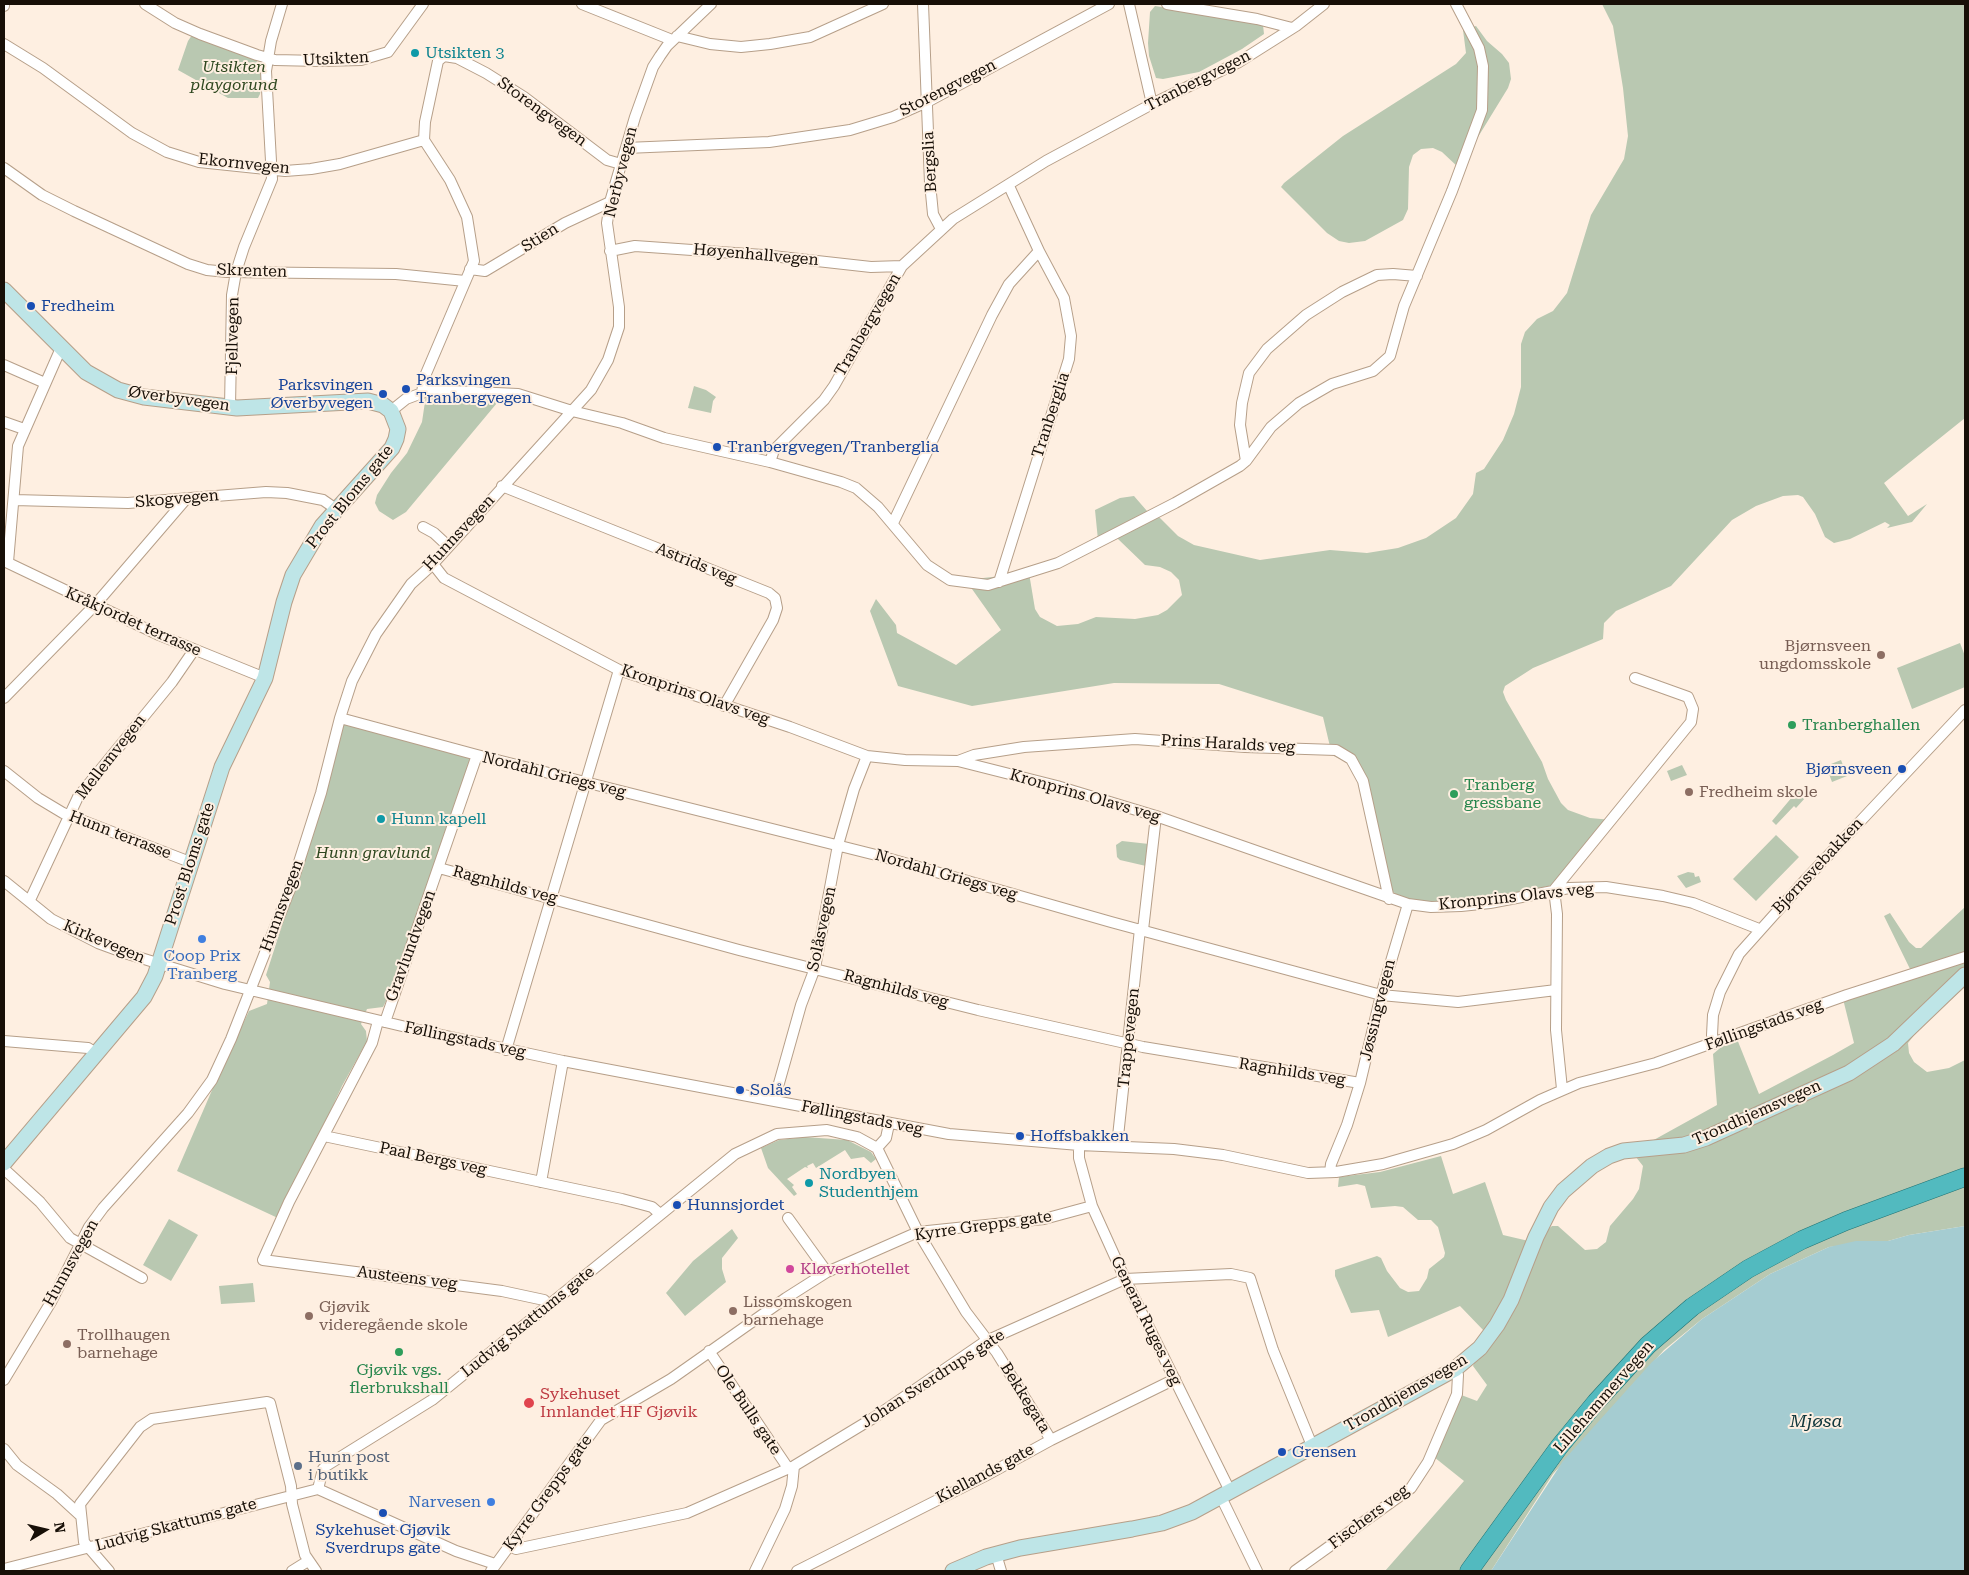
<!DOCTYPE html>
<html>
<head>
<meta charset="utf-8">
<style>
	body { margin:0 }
	#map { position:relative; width:1969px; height:1575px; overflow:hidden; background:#feefe1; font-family:"Roboto Serif",serif }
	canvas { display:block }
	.frame { position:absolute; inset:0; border:5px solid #170f07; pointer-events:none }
	.north { position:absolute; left:20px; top:1505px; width:50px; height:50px; -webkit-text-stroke:4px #feefe1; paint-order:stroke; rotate:81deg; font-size:14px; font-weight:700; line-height:20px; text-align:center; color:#170f07 }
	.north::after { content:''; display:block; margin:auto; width:18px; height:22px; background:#170f07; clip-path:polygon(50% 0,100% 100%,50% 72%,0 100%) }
</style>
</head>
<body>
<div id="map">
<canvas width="1969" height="1575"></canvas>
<div class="frame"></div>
<div class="north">N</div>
</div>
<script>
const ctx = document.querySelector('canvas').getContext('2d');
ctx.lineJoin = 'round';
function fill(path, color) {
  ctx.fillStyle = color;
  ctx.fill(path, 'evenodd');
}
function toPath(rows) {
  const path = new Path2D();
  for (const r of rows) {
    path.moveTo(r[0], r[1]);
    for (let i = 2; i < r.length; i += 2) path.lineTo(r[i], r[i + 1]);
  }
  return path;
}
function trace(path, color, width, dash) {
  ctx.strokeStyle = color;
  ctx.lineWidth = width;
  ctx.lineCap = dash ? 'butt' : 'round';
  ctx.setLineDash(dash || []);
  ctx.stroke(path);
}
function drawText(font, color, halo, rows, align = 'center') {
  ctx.font = font + ' "Roboto Serif",serif';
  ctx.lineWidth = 4;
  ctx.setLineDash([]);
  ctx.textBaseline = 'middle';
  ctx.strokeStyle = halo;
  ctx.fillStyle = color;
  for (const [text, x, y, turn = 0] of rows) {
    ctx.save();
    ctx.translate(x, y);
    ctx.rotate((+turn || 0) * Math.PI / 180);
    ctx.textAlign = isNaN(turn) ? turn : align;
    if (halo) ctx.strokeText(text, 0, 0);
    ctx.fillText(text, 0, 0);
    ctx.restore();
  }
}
const green = toPath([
	[1602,4,1965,4,1965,418,1884,483,1908,516,1927,504,1912,522,1887,528,1890,525,1885,522,1850,539,1834,543,1825,537,1815,514,1803,497,1798,495,1783,496,1756,506,1732,520,1671,586,1616,611,1604,623,1603,639,1533,668,1505,686,1503,692,1506,700,1542,762,1548,779,1561,803,1568,810,1590,818,1612,820,1561,883,1481,902,1410,906,1385,885,1356,767,1332,755,1323,717,1219,684,1114,683,972,706,898,686,870,611,876,599,896,625,897,633,956,665,1001,630,972,589,974,579,1029,573,1035,609,1040,617,1057,626,1078,624,1096,617,1135,619,1158,615,1167,610,1182,595,1179,580,1171,572,1160,567,1145,565,1118,539,1098,540,1095,510,1120,498,1134,496,1147,511,1153,511,1178,536,1194,545,1260,560,1330,550,1367,553,1398,548,1426,538,1456,518,1473,494,1476,473,1484,469,1503,440,1514,414,1521,387,1521,344,1525,332,1537,319,1553,311,1567,293,1591,215,1624,159,1628,136,1623,88,1613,26],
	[1155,6,1258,23,1263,25,1264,34,1242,49,1199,72,1163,79,1156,78,1149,56,1148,43,1150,12],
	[1476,26,1487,41,1502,54,1509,63,1511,79,1508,88,1459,168,1442,152,1433,148,1421,149,1413,155,1409,167,1408,209,1403,220,1365,241,1349,243,1339,241,1327,233,1281,187,1284,183,1343,136,1456,64,1466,53,1463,30],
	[192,35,251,56,256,60,261,67,263,74,260,94,258,98,228,98,178,70,188,41],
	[694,386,706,390,716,397,713,401,711,413,688,408],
	[426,395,502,397,406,512,393,520,379,511,375,503,377,495,391,473,407,453,422,422],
	[1960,643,1965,656,1965,687,1912,709,1897,668],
	[343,722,473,758,447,824,434,874,390,993,383,1007,367,1009,361,1024,366,1031,367,1041,342,1086,280,1219,177,1171,216,1081,249,1011,267,1004,270,982,266,975,314,826],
	[1841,760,1847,776,1832,782,1826,766],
	[1682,765,1687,775,1671,781,1667,771],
	[1798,790,1806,797,1796,808,1794,806,1776,825,1772,821],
	[1776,835,1799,857,1756,901,1733,879],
	[1122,841,1149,844,1146,866,1120,860,1117,857,1116,845],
	[1688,872,1694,873,1695,877,1699,876,1701,882,1686,888,1677,876],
	[1965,907,1965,987,1922,1025,1908,1043,1909,1053,1914,1062,1927,1072,1949,1068,1965,1060,1965,1226,1909,1235,1888,1241,1829,1247,1770,1274,1702,1319,1664,1350,1553,1474,1491,1571,1385,1571,1464,1481,1434,1457,1456,1393,1477,1401,1487,1385,1473,1366,1485,1332,1460,1306,1388,1337,1379,1310,1351,1313,1335,1276,1335,1270,1377,1256,1381,1258,1387,1271,1400,1288,1408,1292,1419,1291,1427,1278,1429,1269,1444,1257,1445,1253,1438,1227,1431,1220,1418,1220,1403,1207,1395,1206,1371,1208,1365,1186,1357,1184,1338,1187,1339,1177,1380,1172,1441,1156,1453,1194,1485,1182,1503,1235,1533,1242,1552,1226,1558,1226,1585,1250,1597,1249,1606,1242,1610,1226,1633,1199,1639,1189,1643,1166,1632,1152,1717,1105,1713,1054,1725,1044,1737,1039,1759,1094,1833,1055,1854,1043,1842,995,1911,971,1884,916,1890,913,1909,942,1916,948,1921,948],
	[805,1137,847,1140,871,1152,876,1159,871,1163,864,1157,851,1159,845,1150,816,1168,813,1163,807,1166,808,1168,805,1167,787,1179,794,1185,792,1187,797,1194,794,1196,768,1168,761,1148,779,1140],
	[169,1219,198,1235,171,1281,143,1265],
	[732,1229,738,1238,722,1258,722,1269,726,1282,685,1316,666,1293,693,1261],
	[253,1283,255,1302,221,1304,219,1286]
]);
const water = toPath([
	[1965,1226,1965,1571,1491,1571,1563,1461,1652,1362,1702,1319,1770,1274,1829,1247,1856,1241,1888,1241,1909,1235]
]);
const minor = toPath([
	[145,4,175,23,200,34,257,55,275,60,320,61,361,60,388,52,423,4],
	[582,4,672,40],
	[923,4,930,183,933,214,941,229],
	[1129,4,1152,104],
	[1167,4,1257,19,1292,28],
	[4,6,4,4],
	[677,36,710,44,741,47,770,44,810,37,883,4],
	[4,44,43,68,132,133,167,152,199,162,285,171,311,169,340,164,424,140],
	[626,148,769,142,850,130,893,117,927,102,1109,4],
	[4,168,42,195,74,211,188,264,207,270,227,272,396,274,465,281],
	[610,251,635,246,763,255,871,267,902,266],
	[470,269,485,271,565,223,610,202],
	[4,365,45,383],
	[422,392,425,376,474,261,467,217,450,180,424,140,425,122,438,61,444,56,457,58,486,73,524,97,607,160,621,164],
	[230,407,232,295,236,272,244,247,272,179,266,71,271,41,282,4],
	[391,411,406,399,430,390,518,394,572,411,622,423,664,438,770,462,841,482,856,488,878,507,927,565,950,580,988,585,1058,563,1175,503,1240,466,1246,461,1271,427,1299,403,1332,384,1373,371,1390,356,1404,306,1452,191,1482,110,1483,66,1479,48,1456,4],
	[4,422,24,429],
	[1246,461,1240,425,1242,403,1249,373,1267,349,1306,315,1342,292,1377,275,1393,274,1417,276],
	[770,462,774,450,824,400,834,386,902,266,953,219,1046,161,1152,104,1239,62,1296,26,1324,4],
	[502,486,769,593,775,598,777,608,773,620,724,706],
	[14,500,128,503,266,492,287,493,323,500,336,509],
	[893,523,992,315,1009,284,1039,251,1009,186],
	[423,527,434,533,448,546],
	[4,561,159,635,265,678],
	[8,562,18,446,61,348],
	[433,564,444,578,619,670,790,727,867,756,905,760,958,761,1057,786,1156,816,1408,904,1431,907,1461,906,1490,903,1569,888,1606,887,1663,896,1693,903,1759,929],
	[999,582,1069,359,1071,336,1064,298,1039,251],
	[4,698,95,605,186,499],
	[340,718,477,755,880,856,1111,922,1381,995,1458,1002,1556,990],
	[958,761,974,755,1024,747,1135,739,1245,747,1336,750,1351,759,1363,781,1389,899],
	[4,771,38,798,63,813,190,862],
	[439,868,739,950,978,1010,1143,1047,1360,1083],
	[4,881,51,919,98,943,128,954,225,984,423,1031,563,1061,949,1134,1079,1145,1174,1149,1223,1155,1308,1173,1336,1172,1383,1164,1453,1144,1486,1130,1540,1100,1579,1083,1656,1063,1847,995,1965,957],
	[1554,890,1691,722,1693,709,1688,697,1635,678],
	[1554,890,1557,914,1556,1030,1562,1089],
	[30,900,78,797,172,682,194,650],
	[1143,930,1156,816],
	[378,1021,372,1043,289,1202,263,1260,502,1291,544,1300,549,1305],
	[385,1022,477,755],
	[4,1041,88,1048,97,1054],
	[1714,1044,1712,1035,1713,1015,1720,992,1739,954,1807,878,1965,710],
	[506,1050,619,670],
	[774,1101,801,1005,815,968,838,845,854,789,867,756],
	[889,1124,886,1138,877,1148,918,1232,966,1312,997,1353,1051,1440],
	[324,1136,622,1199,652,1207,660,1214],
	[1079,1145,1079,1158,1092,1206,1125,1279,1230,1491],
	[1117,1146,1140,929],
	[4,1169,40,1202,70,1238,142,1278],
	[1330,1172,1331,1164,1347,1125,1360,1083,1381,995,1408,904],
	[541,1182,563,1061],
	[788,1218,827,1272],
	[709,1351,788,1468],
	[4,1380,51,1302,89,1227,103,1208,188,1113,212,1080,231,1039,292,884,321,793,340,718,352,681,376,634,411,584,433,564,591,390,608,360,619,327,619,307,607,223,610,202,635,117,653,67,660,56,667,46,711,4],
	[4,1449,17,1465,57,1494,81,1516],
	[318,1489,323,1469,326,1466,432,1400,735,1154,777,1134,827,1130,857,1137,877,1148],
	[318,1489,456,1551,495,1564],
	[1221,1497,1257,1571],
	[508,1546,516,1549,687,1513,794,1466,875,1417,986,1341,1125,1279,1231,1274,1250,1278,1273,1350,1313,1448],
	[996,1554,1001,1571],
	[4,1569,318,1489],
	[109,1571,84,1542,80,1504,140,1427,152,1419,267,1402,270,1403,291,1486,292,1504,305,1555,316,1571],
	[292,1571,308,1561],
	[491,1571,601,1420,671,1379,786,1298,827,1272,918,1232,1044,1219,1092,1206],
	[755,1571,785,1509,792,1486,794,1466],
	[797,1571,985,1476,1051,1440,1175,1379],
	[1295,1571,1411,1488,1428,1462,1457,1394,1458,1375,1455,1369]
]);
const secondary = toPath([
	[4,290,86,372,118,390,144,397,237,408,368,401,383,405,391,411,398,429,396,439,392,448,322,526,293,575,284,602,265,678,222,767,155,976,144,997,4,1163],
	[953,1571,986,1557,1020,1548,1132,1529,1162,1523,1192,1512,1455,1369,1480,1348,1497,1325,1511,1300,1536,1237,1551,1207,1563,1191,1592,1166,1609,1156,1623,1151,1684,1145,1706,1138,1849,1073,1893,1044,1965,975]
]);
const trunk = toPath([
	[1469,1571,1559,1447,1596,1402,1648,1345,1692,1307,1748,1269,1802,1240,1846,1221,1965,1177]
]);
const markers = [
	[415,53,5,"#0f9aa8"],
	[31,306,5,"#1a4fb4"],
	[406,389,5,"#1a4fb4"],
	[383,394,5,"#1a4fb4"],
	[717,447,5,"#1a4fb4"],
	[1881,655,5,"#8d6e63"],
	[1792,725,5,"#2e9e5b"],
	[1902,769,5,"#1a4fb4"],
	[1689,792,5,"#8d6e63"],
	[1454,794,5,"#2e9e5b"],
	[381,819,5,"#0f9aa8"],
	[202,939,5,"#3f7fe0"],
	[740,1090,5,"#1a4fb4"],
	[1020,1136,5,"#1a4fb4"],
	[809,1183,5,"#0f9aa8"],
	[677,1205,5,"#1a4fb4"],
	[790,1269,5,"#d1479c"],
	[733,1311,5,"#8d6e63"],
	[309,1316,5,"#8d6e63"],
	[67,1344,5,"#8d6e63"],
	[399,1352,5,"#2e9e5b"],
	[529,1403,6,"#e0444e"],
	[1282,1452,5,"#1a4fb4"],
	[298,1466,5,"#5c6f8a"],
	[491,1502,5,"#3f7fe0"],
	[383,1513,5,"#1a4fb4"]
];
const cultureNames = [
	["Utsikten 3",425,53],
	["Hunn kapell",391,819],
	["Nordbyen",819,1174],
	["Studenthjem",819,1192]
];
const streetNames = [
	["Utsikten",336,59,-3],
	["Tranbergvegen",1198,81,-27],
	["Storengvegen",948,88,-27],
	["Storengvegen",542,112,36],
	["Bergslia",930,162,-93],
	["Ekornvegen",244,164,6],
	["Nerbyvegen",621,172,-76],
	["Stien",540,238,-32],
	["Høyenhallvegen",756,255,5],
	["Skrenten",252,271,2],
	["Tranbergvegen",868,325,-60],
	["Fjellvegen",233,336,-89],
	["Øverbyvegen",179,399,8],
	["Tranberglia",1051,415,-72],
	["Prost Bloms gate",350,497,-51],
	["Skogvegen",177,499,-5],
	["Hunnsvegen",459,533,-47],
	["Astrids veg",696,564,22],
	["Kråkjordet terrasse",133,622,24],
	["Kronprins Olavs veg",695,695,19],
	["Prins Haralds veg",1228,744,3],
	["Mellemvegen",111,757,-52],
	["Nordahl Griegs veg",554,775,14],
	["Kronprins Olavs veg",1085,796,16],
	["Hunn terrasse",120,835,21],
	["Prost Bloms gate",190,864,-72],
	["Bjørnsvebakken",1818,866,-47],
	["Nordahl Griegs veg",946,875,16],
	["Ragnhilds veg",505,885,15],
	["Kronprins Olavs veg",1516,897,-6],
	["Hunnsvegen",282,906,-70],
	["Solåsvegen",822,929,-78],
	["Kirkevegen",104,942,23],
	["Gravlundvegen",411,946,-70],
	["Ragnhilds veg",896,989,15],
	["Jøssingvegen",1378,1010,-76],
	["Føllingstads veg",1764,1025,-20],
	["Trappevegen",1129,1038,-84],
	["Føllingstads veg",465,1040,12],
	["Ragnhilds veg",1292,1072,9],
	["Trondhjemsvegen",1757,1113,-24],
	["Føllingstads veg",862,1118,11],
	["Paal Bergs veg",433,1159,12],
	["Kyrre Grepps gate",983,1226,-8],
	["Hunnsvegen",71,1263,-61],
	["Austeens veg",407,1278,7],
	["General Ruges veg",1146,1321,64],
	["Ludvig Skattums gate",528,1322,-39],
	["Johan Sverdrups gate",933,1379,-33],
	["Trondhjemsvegen",1406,1393,-30],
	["Lillehammervegen",1604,1397,-49],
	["Bekkegata",1025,1398,58],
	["Ole Bulls gate",748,1410,56],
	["Kiellands gate",985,1474,-28],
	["Kyrre Grepps gate",548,1493,-54],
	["Fischers veg",1369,1517,-37],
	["Ludvig Skattums gate",176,1525,-15]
];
const parkNames = [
	["Utsikten",234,67],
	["playgorund",234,85],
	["Hunn gravlund",373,853]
];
const transitNames = [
	["Fredheim",41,306],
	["Parksvingen",416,380],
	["Tranbergvegen",416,398],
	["Parksvingen",373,385,"right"],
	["Øverbyvegen",373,403,"right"],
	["Tranbergvegen/Tranberglia",727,447],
	["Bjørnsveen",1892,769,"right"],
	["Solås",750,1090],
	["Hoffsbakken",1030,1136],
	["Hunnsjordet",687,1205],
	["Grensen",1292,1452],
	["Sykehuset Gjøvik",383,1530,"center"],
	["Sverdrups gate",383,1548,"center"]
];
const educationNames = [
	["Bjørnsveen",1871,646,"right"],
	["ungdomsskole",1871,664,"right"],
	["Fredheim skole",1699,792],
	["Lissomskogen",743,1302],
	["barnehage",743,1320],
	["Gjøvik",319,1307],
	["videregående skole",319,1325],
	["Trollhaugen",77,1335],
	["barnehage",77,1353]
];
const leisureNames = [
	["Tranberghallen",1802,725],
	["Tranberg",1464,785],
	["gressbane",1464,803],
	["Gjøvik vgs.",399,1370,"center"],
	["flerbrukshall",399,1388,"center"]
];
const shopNames = [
	["Coop Prix",202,956],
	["Tranberg",202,974],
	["Narvesen",481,1502,"right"]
];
const hotelNames = [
	["Kløverhotellet",800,1269]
];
const healthNames = [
	["Sykehuset",540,1394],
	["Innlandet HF Gjøvik",540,1412]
];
const serviceNames = [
	["Hunn post",308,1457],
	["i butikk",308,1475]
];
const waterNames = [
	["Mjøsa",1816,1422]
];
fill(green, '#b9c8b1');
fill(water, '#a5ccd1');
trace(minor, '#b69f89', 12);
trace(secondary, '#b69f89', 17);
trace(trunk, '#217374', 19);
trace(minor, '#fff', 10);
trace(secondary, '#bee5e7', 15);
trace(trunk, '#52babf', 18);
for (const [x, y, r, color] of markers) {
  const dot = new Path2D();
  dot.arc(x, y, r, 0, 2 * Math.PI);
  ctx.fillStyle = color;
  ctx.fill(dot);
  trace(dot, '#feefe1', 2);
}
drawText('16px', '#0d838f', '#feefe1', cultureNames, 'left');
drawText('16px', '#170f07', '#feefe1', streetNames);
drawText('italic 16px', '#2e471f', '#feefe1', parkNames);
drawText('16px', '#164399', '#feefe1', transitNames, 'left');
drawText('16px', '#785e54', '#feefe1', educationNames, 'left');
drawText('16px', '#27864d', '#feefe1', leisureNames, 'left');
drawText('16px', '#366cbe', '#feefe1', shopNames);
drawText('16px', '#b23c85', '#feefe1', hotelNames, 'left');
drawText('16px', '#be3a42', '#feefe1', healthNames, 'left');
drawText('16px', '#4e5e75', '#feefe1', serviceNames, 'left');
drawText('italic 18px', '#11373c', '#feefe1', waterNames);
</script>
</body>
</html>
